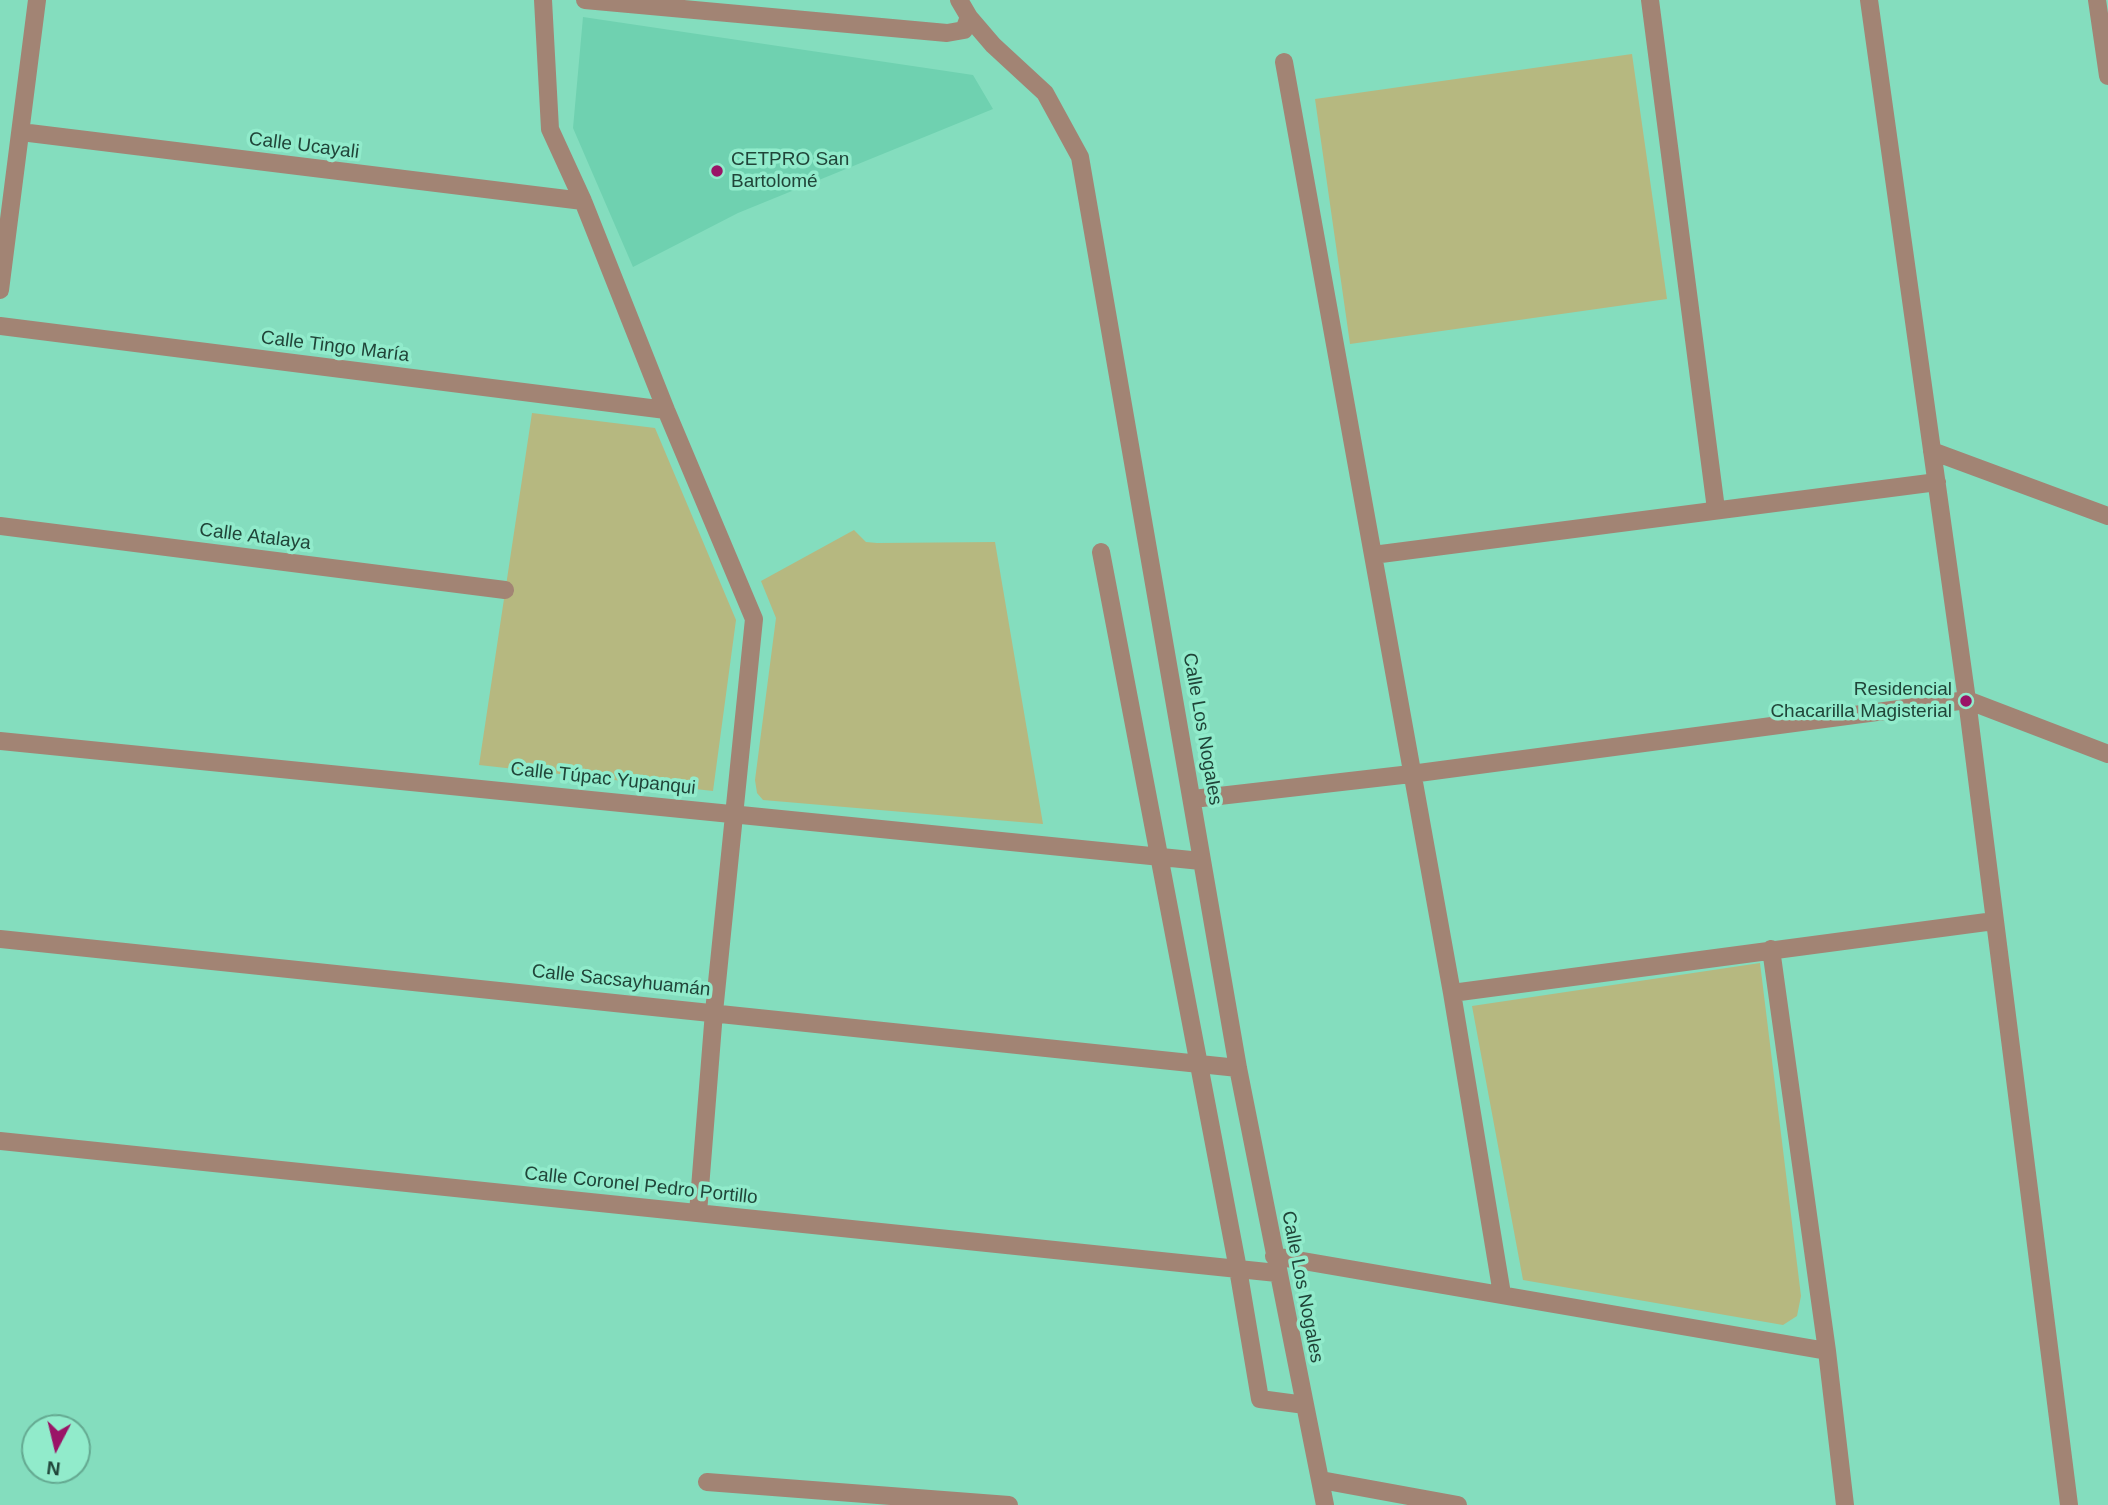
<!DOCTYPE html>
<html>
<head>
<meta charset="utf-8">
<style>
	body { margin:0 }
	#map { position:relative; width:2108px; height:1505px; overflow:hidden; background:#84ddbe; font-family:Helvetica,sans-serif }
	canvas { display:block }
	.north { position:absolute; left:21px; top:1414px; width:70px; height:70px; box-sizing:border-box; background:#91ebcb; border:2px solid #64a991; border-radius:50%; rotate:187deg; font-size:19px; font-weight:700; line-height:28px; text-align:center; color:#204539 }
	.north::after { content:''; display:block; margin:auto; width:24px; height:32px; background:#9a1467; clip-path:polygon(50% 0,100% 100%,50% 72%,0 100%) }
</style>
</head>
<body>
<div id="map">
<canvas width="2108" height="1505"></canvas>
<div class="north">N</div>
</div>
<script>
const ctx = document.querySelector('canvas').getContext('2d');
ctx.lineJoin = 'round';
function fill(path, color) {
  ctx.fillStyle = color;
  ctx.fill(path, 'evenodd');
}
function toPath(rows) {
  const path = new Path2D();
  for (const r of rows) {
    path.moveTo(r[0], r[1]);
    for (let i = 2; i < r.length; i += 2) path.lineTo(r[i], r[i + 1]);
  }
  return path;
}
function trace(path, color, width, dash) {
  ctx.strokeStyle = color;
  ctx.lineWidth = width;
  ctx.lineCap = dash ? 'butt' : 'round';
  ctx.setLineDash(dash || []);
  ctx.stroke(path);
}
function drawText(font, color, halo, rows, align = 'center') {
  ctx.font = font + ' Helvetica,sans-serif';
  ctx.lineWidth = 7;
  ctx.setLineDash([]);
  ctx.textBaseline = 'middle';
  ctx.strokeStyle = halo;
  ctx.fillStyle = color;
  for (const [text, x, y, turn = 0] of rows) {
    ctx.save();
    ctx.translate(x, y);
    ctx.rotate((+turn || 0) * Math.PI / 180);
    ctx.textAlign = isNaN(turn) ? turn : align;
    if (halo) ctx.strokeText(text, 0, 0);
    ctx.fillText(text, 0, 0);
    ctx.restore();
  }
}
const built = toPath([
	[583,17,973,75,993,109,738,213,633,267,573,128]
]);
const green = toPath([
	[1632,54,1667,299,1350,344,1315,99],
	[532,413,655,428,736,620,713,791,479,765],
	[854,530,866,542,877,543,995,542,1043,824,763,800,757,793,755,780,776,618,761,581],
	[1760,963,1801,1296,1797,1316,1783,1325,1523,1280,1472,1006]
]);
const minor = toPath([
	[543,0,550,129,583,201,666,410,754,619,714,1012,698,1213],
	[585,0,947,33,964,30,969,17],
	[959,0,969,17,993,45,1045,93,1080,157,1238,1068,1325,1505],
	[1650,0,1716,509],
	[1869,0,1967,700,2069,1505],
	[2097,0,2108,76],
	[1284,62,1452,993,1502,1294],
	[21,132,583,201],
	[0,290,37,0],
	[0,326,666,410],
	[1932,451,2108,516],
	[0,526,505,590],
	[1101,552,1238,1269,1260,1399,1305,1405],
	[1373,555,1937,482],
	[0,741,1201,861],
	[1193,799,1411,774,1967,700,2108,754],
	[0,939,1238,1068],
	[1771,949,1827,1351,1845,1505],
	[1452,993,1994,921],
	[0,1141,1277,1273],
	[1274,1256,1827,1351],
	[1321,1480,1458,1505],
	[707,1482,1009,1505]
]);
const markers = [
	[717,171,7,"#9a1467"],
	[1966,701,7,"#9a1467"]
];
const streetNames = [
	["Calle Ucayali",304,146,7],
	["Calle Tingo María",335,347,7],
	["Calle Atalaya",255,537,7],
	["Calle Los Nogales",1202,729,80],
	["Calle Túpac Yupanqui",603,779,6],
	["Calle Sacsayhuamán",621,981,6],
	["Calle Coronel Pedro Portillo",641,1186,6],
	["Calle Los Nogales",1302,1287,79]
];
const poiNames = [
	["CETPRO San",731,160],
	["Bartolomé",731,182],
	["Residencial",1952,690,"right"],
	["Chacarilla Magisterial",1952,712,"right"]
];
fill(built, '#6fd1b0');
fill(green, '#b6b880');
trace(minor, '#a28474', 18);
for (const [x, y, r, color] of markers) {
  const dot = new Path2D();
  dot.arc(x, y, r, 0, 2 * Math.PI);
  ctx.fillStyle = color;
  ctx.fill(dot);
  trace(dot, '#91ebcb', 2.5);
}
drawText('19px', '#204539', '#91ebcb', streetNames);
drawText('19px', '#204539', '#91ebcb', poiNames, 'left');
</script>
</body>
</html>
